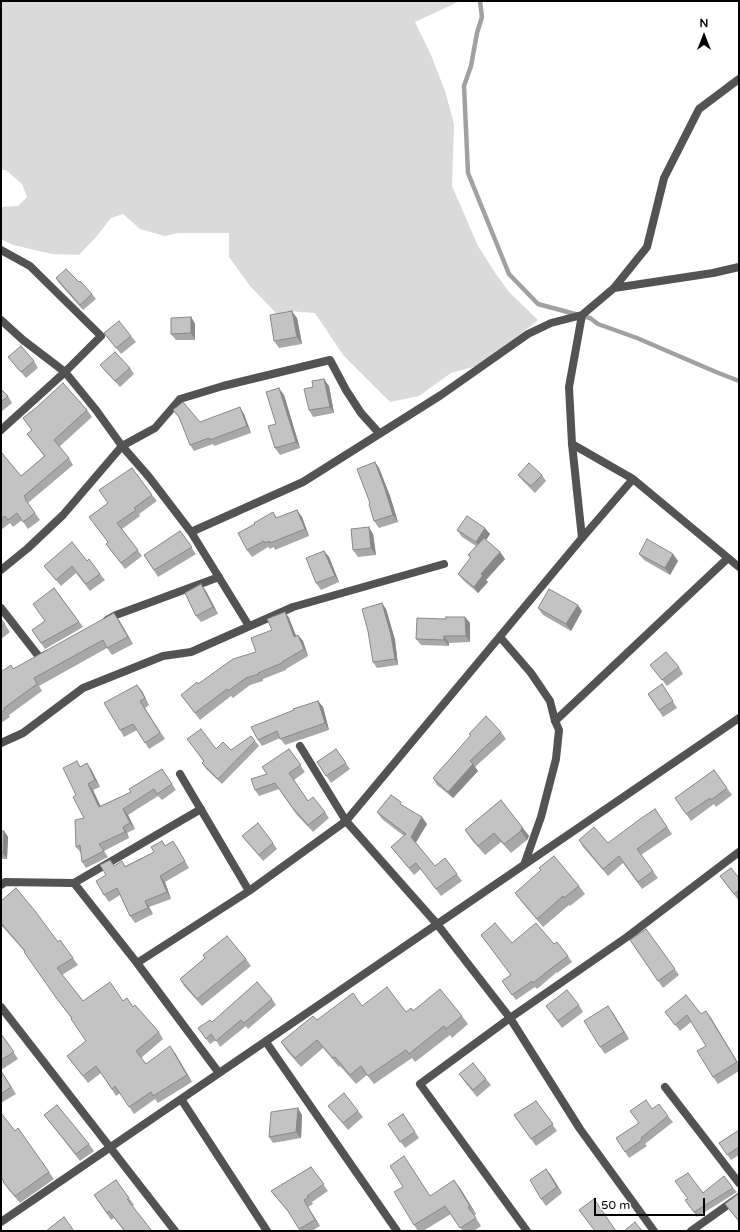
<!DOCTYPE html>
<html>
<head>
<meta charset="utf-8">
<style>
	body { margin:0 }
	#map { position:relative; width:740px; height:1232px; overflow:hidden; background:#fff; font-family:"Varela Round",sans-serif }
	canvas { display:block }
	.frame { position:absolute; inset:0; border:2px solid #000; pointer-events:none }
	.north { position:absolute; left:684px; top:16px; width:40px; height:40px; -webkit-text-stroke:3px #fff; paint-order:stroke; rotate:0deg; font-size:11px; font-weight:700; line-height:16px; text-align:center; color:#000 }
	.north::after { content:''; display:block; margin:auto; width:14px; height:18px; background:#000; clip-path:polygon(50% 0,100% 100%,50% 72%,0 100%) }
	.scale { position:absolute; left:594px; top:1198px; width:111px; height:18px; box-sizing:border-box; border:2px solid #000; border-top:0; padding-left:5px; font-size:12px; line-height:14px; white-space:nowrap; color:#000; -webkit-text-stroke:3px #fff; paint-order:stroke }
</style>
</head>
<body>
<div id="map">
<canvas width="740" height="1232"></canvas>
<div class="frame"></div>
<div class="north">N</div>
<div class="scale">50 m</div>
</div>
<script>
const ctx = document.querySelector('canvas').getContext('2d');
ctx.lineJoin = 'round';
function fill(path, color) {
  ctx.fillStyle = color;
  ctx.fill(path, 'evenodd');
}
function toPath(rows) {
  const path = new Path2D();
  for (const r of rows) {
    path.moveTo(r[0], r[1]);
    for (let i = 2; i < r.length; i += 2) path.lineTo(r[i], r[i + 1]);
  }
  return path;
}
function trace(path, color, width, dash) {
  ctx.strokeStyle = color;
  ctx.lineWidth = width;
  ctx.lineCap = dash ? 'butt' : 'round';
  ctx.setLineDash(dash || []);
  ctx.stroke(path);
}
const green = toPath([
	[1,1,460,1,415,22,431,55,445,91,454,124,452,186,478,246,496,274,509,292,538,320,512,341,477,366,451,373,419,396,390,402,343,355,315,313,287,311,278,315,250,286,229,257,229,233,178,233,165,236,140,229,123,214,111,218,97,236,79,255,52,254,13,245,1,239,1,207,18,206,27,197,22,184,6,170,1,170]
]);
const stream = toPath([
	[480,1,482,17,477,33,471,66,464,86,468,173,509,274,538,304,590,318,598,324,637,338,716,372,739,381]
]);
const minor = toPath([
	[1,250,30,266,101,336,65,372,1,430],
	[614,288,713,273,739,267],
	[1,320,23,340,65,372,96,410,122,446,149,477,191,532,249,626],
	[572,444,633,479,739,567],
	[191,532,303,482,441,395,528,334,551,323,582,315,614,288,647,247,664,178,699,109,739,79],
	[582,538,572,444,569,387,582,315],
	[1,570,28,548,63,515,122,446,155,428,180,399,223,386,330,360,346,390,361,413,379,433],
	[1,608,40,658,47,654],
	[107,620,116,615,219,577],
	[500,637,531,673,550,701,555,721,559,730,556,759,541,817,524,865],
	[555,721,728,558],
	[1,743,23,733,83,688,163,656,191,652,293,607,444,564],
	[300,746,346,821,437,924,510,1018,580,1129,654,1231],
	[180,774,249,891],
	[74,883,201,809],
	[1,885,5,882,74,883,137,963,219,1073],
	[137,963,249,891,346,821,582,538,633,479],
	[1,1007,175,1231],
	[266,1042,397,1231],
	[665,1087,739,1183],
	[181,1099,267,1231],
	[1,1222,739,718],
	[527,1231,420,1084,510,1018,627,937,739,852],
	[691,1231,739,1197]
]);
const wall = toPath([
	[56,278,79,282,92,294,96,299,83,310,59,283],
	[191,317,195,324,195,340,176,340,171,334],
	[297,318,302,344,279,348,274,341],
	[104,333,131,336,136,342,121,354],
	[8,357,34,361,38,368,26,378,13,363],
	[100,365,130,368,134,374,120,387,105,371],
	[329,386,334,413,313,417,309,410,313,387],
	[1,389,8,396,12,403,1,412],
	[284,395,300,448,280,455,275,448],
	[87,410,92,417,59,447,69,458,73,465,28,503,30,506,40,520,28,529,22,520,13,527,10,523,1,530,1,452,21,476,44,456,27,434,32,430,23,418],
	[173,410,200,422,244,414,251,433,214,446,213,444,194,451,190,445,180,419],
	[375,462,379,468,390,496,398,522,379,528,374,521,370,503],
	[518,475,542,475,546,481,535,493,523,481],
	[152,495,157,501,139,514,140,516,122,529,142,556,125,569,106,544,108,542,94,524],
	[297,510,302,517,309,536,275,550,274,547,270,549,268,547,252,557,247,550,255,524,273,512,277,518],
	[457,530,490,534,486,540,500,552,505,559,486,580,488,582,478,593,463,580,458,574,471,558,468,555,476,546,462,537],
	[180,531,196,554,158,577,144,555],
	[373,534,376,555,358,557,353,550],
	[324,551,329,557,339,582,321,590,316,583],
	[639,554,673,554,678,561,670,575,644,560],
	[87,561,100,574,105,580,90,591,76,573,61,586,49,572,44,566],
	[54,588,83,627,45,649,32,630,45,621],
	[206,591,218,614,201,622,196,616],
	[538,608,582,611,571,631,543,615],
	[386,609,395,640,398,665,377,668,373,662],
	[285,612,289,618,296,636,298,635,303,641,308,656,286,669,286,670,263,679,263,681,250,685,233,698,231,696,200,720,181,695,198,684,256,652],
	[465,617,470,623,470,642,449,643,449,646,421,645,416,639,446,619],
	[1,619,10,632,1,639],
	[119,620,133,644,112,655,107,648,39,686,42,691,9,715,10,717,1,723,1,672,13,669],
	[650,665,679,667,683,674,667,686],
	[662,684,677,708,663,717,648,694],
	[142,691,149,705,145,708,165,739,149,749,137,730,124,737,120,730],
	[318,701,323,707,329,730,285,745,280,738,262,746,258,740],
	[501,732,506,739,475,767,478,771,453,798,437,785,433,778,471,736,469,734],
	[187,739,216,749,231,750,255,741,259,746,222,784,206,769,202,763,204,762],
	[289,749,305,772,294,780,308,801,325,812,329,818,313,832,296,814,279,789,259,796,255,790,267,774],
	[336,749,350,769,331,783,317,762],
	[80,766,91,769,100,787,93,790,100,806,131,792,162,769,176,790,162,800,158,796,128,815,135,829,127,833,129,838,104,851,108,857,86,868,82,862,81,853,76,847,84,818,76,795],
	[714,770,732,795,716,807,714,804,691,821,675,798],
	[501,800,529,836,527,840,511,853,501,842,485,855,471,839,465,830],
	[404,807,427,824,416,843,435,866,445,858,462,881,441,896,421,869,414,875,396,853,391,847,404,836,382,819,377,812],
	[655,809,672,834,641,855,658,878,642,889,623,863,608,876,583,847,579,840,608,843],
	[1,831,4,831,8,837,7,859,1,859],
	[242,836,273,843,277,849,263,861],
	[162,841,166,846,177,847,189,868,165,882,171,899,149,907,153,914,135,923,130,916,120,895,109,902,104,895,106,875,114,866,122,861,125,866,154,852],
	[720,876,739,878,739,901,725,883],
	[579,886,585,894,570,906,569,905,543,927,521,901,515,893],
	[1,901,58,942,60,940,78,965,62,975,83,1001,123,1001,133,1007,159,1032,163,1039,141,1058,146,1064,175,1053,192,1082,158,1103,155,1099,134,1114,120,1093,116,1096,101,1073,88,1083,67,1056,86,1041,72,1019,62,1006,25,952,1,925],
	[646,929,679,975,663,988,630,940],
	[481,935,512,943,554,944,568,956,572,962,557,973,557,972,537,989,535,987,516,1000,502,981,511,975],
	[205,958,246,959,251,966,202,1006,184,986,180,979],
	[272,999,276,1005,248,1029,246,1026,220,1047,216,1040,210,1044,198,1028],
	[579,1005,583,1012,562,1028,546,1006],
	[362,1006,406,1012,413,1011,462,1016,468,1024,452,1038,450,1035,415,1062,412,1058,374,1084,367,1075,356,1084,340,1066,339,1067,323,1048,301,1067,287,1051,281,1042,317,1020],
	[665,1012,701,1014,711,1018,739,1064,739,1071,718,1084,713,1077,706,1046,691,1022,680,1031],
	[613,1013,629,1039,605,1054,600,1047],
	[1,1033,18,1059,1,1070],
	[1,1070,16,1094,1,1103],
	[459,1074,486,1079,491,1085,477,1097,464,1081],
	[536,1101,557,1131,536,1146,514,1115],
	[328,1106,358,1111,363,1117,348,1130],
	[652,1109,668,1116,673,1122,645,1144,647,1146,629,1158,616,1138,639,1123],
	[403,1114,419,1138,405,1148,388,1124],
	[44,1115,89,1144,94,1151,80,1161],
	[302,1115,301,1138,273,1143,269,1137],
	[18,1128,54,1179,20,1203,8,1189,3,1182,4,1182,15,1131],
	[739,1130,739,1155,731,1160,719,1143],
	[410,1165,430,1196,460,1188,476,1214,474,1215,481,1226,474,1231,463,1231,451,1214,423,1231,418,1231,414,1225,403,1187],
	[311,1167,328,1191,312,1202,313,1204,308,1207,320,1226,312,1231,300,1231,290,1214,271,1191],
	[546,1169,562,1193,546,1206,541,1199],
	[116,1180,134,1205,132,1206,152,1231,124,1231,114,1218,111,1220,94,1195],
	[733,1188,737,1192,697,1217,685,1200,703,1193],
	[739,1195,739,1222,725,1204]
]);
const shadedWall = toPath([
	[292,311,297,318,302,344,297,337],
	[191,317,195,324,195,340,191,333],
	[324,379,329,386,334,413,330,407],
	[279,388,284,395,300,448,296,442],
	[240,407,244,414,251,433,247,426],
	[375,462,379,468,390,496,398,522,393,515],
	[297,510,302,517,309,536,305,529],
	[369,527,373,534,376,555,371,548],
	[485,528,490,534,480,549,476,542],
	[324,551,329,557,339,582,335,576],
	[500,552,505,559,486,580,488,582,478,593,474,587,481,574],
	[673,554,678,561,670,575,665,568],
	[201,584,206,591,218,614,213,607],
	[382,603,386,609,395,640,398,665,395,659],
	[578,605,582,611,571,631,566,624],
	[285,612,289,618,299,643,294,637],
	[114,613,119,620,133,644,128,637],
	[465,617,470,623,470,642,466,636],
	[298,635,303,641,308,656,304,649],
	[444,636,449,643,449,646,444,640],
	[137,685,142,691,149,705,145,698],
	[318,701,323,707,329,730,325,723],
	[87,763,91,769,100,787,95,780],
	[473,764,478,771,453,798,448,792],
	[88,784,93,790,104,813,99,807],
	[123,809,128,815,135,829,130,823],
	[422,817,427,824,415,843,411,837],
	[123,827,127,833,129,838,125,832],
	[522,827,529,836,527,840,521,831],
	[4,831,8,837,7,859,3,853],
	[160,876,165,882,171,899,167,892],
	[145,901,149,907,153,914,148,908],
	[608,1006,613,1013,629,1039,624,1032],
	[706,1011,711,1018,739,1065],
	[170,1046,175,1053,192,1082,187,1075],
	[298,1108,302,1115,301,1138,296,1132],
	[546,1169,551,1175,562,1193,557,1187],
	[454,1180,460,1188,476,1214,470,1206],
	[304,1200,308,1207,320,1226,315,1220]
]);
const building = toPath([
	[66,269,79,282,80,281,92,294,80,305,56,278,66,269],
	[292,311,297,337,274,341,270,315,292,311],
	[191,317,191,333,171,334,171,318,191,317],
	[119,321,131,336,116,348,104,333,119,321],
	[21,346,34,361,21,372,8,357,21,346],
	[115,352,130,368,115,381,100,365,115,352],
	[324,379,330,407,309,410,304,389,313,387,312,381,324,379],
	[63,383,87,410,54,440,69,458,24,496,26,499,25,499,35,513,23,522,17,513,8,520,5,516,1,519,1,452,21,476,45,456,27,434,32,430,23,418,37,407,63,383],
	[279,388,296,442,275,448,268,426,276,424,266,392,279,388],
	[1,389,8,396,1,402,1,389],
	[183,402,200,422,240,407,247,426,210,440,209,438,190,445,179,417,173,410,183,402],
	[375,462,385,489,393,515,374,521,369,504,370,503,357,469,375,462],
	[529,463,542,475,531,486,518,475,529,463],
	[132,468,152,495,134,508,136,510,117,523,138,550,121,563,106,544,108,542,89,517,108,503,99,490,132,468],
	[297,510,305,529,270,543,269,541,265,543,264,541,247,550,238,533,255,524,254,523,273,512,276,518,297,510],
	[467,516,485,528,476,542,457,530,467,516],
	[369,527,371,548,353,550,351,529,369,527],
	[180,531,192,547,154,570,144,555,180,531],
	[484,538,500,552,481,574,483,575,474,587,458,574,471,557,468,555,484,538],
	[647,539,673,554,665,568,639,554,647,539],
	[72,542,87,561,89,559,100,574,86,584,72,566,56,580,44,566,72,542],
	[324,551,335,576,316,583,306,558,324,551],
	[201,584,213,607,196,616,185,593,201,584],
	[54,588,79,622,41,643,32,630,45,621,33,604,54,588],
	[549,589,578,605,566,624,538,608,549,589],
	[382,603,391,635,395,659,373,662,368,631,362,609,382,603],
	[285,612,294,637,298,635,304,649,282,662,282,663,258,673,259,674,246,678,228,691,227,689,195,713,181,695,197,682,198,684,233,659,256,652,251,638,272,630,267,619,285,612],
	[114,613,128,637,107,648,103,640,34,678,37,684,4,708,5,710,1,712,1,672,11,665,13,669,114,613],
	[446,617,465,617,466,636,444,636,444,640,416,639,417,618,446,619,446,617],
	[1,619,5,624,1,627,1,619],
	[666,652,679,667,662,680,650,665,666,652],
	[662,684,673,701,659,710,648,694,662,684],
	[137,685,145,698,140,701,160,733,145,743,133,724,120,730,104,703,137,685],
	[318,701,325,723,280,739,277,731,258,740,251,727,294,710,293,709,318,701],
	[486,716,501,732,470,761,473,764,448,792,433,778,471,735,469,734,486,716],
	[201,729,216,749,223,742,231,750,251,736,255,741,218,779,202,763,204,761,187,739,201,729],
	[289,749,301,765,289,773,308,801,313,797,325,812,308,825,292,807,275,783,255,790,251,779,267,774,262,767,289,749],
	[336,749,346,763,326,776,317,762,336,749],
	[77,761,80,767,87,763,95,780,88,784,99,807,131,792,129,789,162,769,172,784,157,794,154,789,123,809,130,823,123,827,125,832,99,844,104,851,82,862,80,845,76,847,75,820,84,818,73,797,76,795,63,768,77,761],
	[714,770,727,788,711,800,710,798,686,814,675,798,714,770],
	[391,795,401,802,400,804,422,817,411,837,435,866,445,858,457,874,436,889,416,863,409,868,391,847,406,834,377,812,391,795],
	[501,800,522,827,521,831,504,844,494,833,478,846,465,830,501,800],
	[655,809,667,827,637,849,653,871,638,882,619,856,603,869,579,840,594,827,608,843,640,819,655,809],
	[258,823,273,843,259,855,242,836,258,823],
	[1,831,4,831,3,853,1,853,1,831],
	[162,841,165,846,173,841,185,861,160,876,167,892,145,901,148,908,130,916,117,888,104,895,96,881,106,875,100,865,110,860,114,866,122,861,125,867,154,852,151,847,162,841],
	[554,856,579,886,564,898,563,896,537,919,515,893,541,870,539,868,554,856],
	[731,868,739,878,739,890,734,894,720,876,731,868],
	[16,888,35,911,58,942,60,940,73,958,57,968,83,1001,110,982,123,1001,127,998,133,1007,135,1005,159,1032,136,1051,146,1064,170,1046,187,1075,153,1096,151,1092,129,1107,115,1086,112,1089,96,1066,83,1076,67,1056,86,1041,71,1019,72,1018,57,999,24,952,25,951,1,923,1,901,16,888],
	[495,923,512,943,536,923,554,944,557,942,568,956,553,967,533,983,532,981,512,995,502,981,511,975,481,935,495,923],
	[646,929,675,969,658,981,630,940,646,929],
	[227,936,246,959,197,999,180,979,205,958,203,955,227,936],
	[257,982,272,999,244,1023,241,1020,216,1041,211,1034,206,1039,198,1028,210,1020,212,1022,257,982],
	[387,987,406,1012,411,1008,413,1011,440,989,462,1016,446,1029,444,1026,409,1054,406,1050,368,1076,361,1066,350,1075,335,1057,333,1058,317,1040,295,1058,281,1042,313,1016,317,1020,353,993,362,1006,387,987],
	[567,990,579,1005,558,1021,546,1006,567,990],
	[686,995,701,1014,706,1011,737,1062,713,1077,697,1051,706,1046,687,1015,675,1025,665,1012,686,995],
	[608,1006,624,1032,600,1047,584,1021,608,1006],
	[1,1034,14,1052,1,1060,1,1034],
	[473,1063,486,1079,473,1090,459,1074,473,1063],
	[1,1071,11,1087,1,1094,1,1071],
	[344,1093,358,1111,343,1123,328,1106,344,1093],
	[646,1100,652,1109,659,1104,668,1116,641,1138,642,1140,625,1152,616,1138,639,1123,630,1111,646,1100],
	[536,1101,553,1124,531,1139,514,1115,536,1101],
	[57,1105,89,1144,76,1154,44,1115,57,1105],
	[298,1108,296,1132,269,1137,271,1112,298,1108],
	[1,1113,15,1131,18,1128,49,1172,15,1196,3,1182,4,1182,1,1177,1,1113],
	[403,1114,415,1132,400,1142,388,1124,403,1114],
	[739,1130,739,1147,727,1155,719,1143,739,1130],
	[404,1156,430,1196,454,1180,470,1206,468,1207,476,1218,460,1228,445,1206,414,1225,394,1192,403,1187,390,1166,404,1156],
	[311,1167,324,1184,307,1196,309,1197,304,1200,315,1220,299,1229,288,1211,271,1191,311,1167],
	[546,1169,557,1187,541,1199,530,1180,546,1169],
	[688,1173,703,1193,724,1176,733,1188,694,1212,685,1200,688,1199,675,1181,688,1173],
	[116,1180,129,1198,127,1199,152,1231,125,1231,109,1211,107,1213,94,1195,116,1180],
	[738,1194,739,1195,739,1221,725,1204,738,1194],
	[594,1199,616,1231,595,1231,579,1210,594,1199],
	[64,1217,74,1231,46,1231,64,1217],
	[635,1222,642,1231,624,1231,635,1222]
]);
fill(green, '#dadada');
trace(stream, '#a1a1a1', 4.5);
trace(minor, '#535353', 8);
fill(wall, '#a8a8a8');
fill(shadedWall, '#888');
fill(building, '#c3c3c3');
trace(building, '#888', 1);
</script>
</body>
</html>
